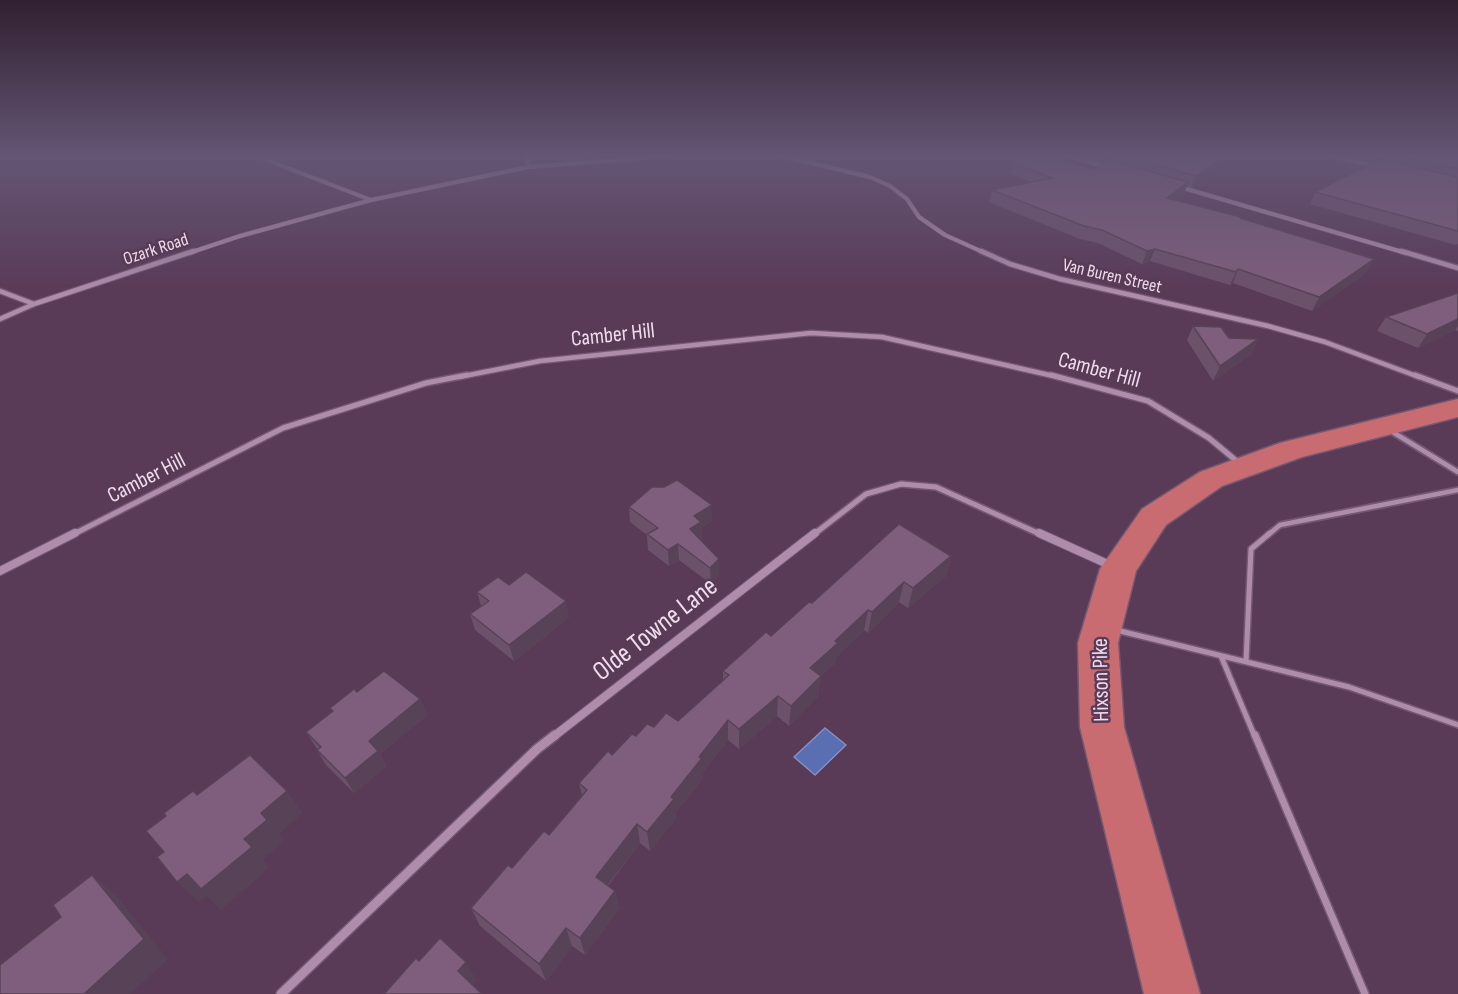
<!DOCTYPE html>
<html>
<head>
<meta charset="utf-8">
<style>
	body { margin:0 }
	canvas { display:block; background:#593a57 }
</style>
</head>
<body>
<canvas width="1458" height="994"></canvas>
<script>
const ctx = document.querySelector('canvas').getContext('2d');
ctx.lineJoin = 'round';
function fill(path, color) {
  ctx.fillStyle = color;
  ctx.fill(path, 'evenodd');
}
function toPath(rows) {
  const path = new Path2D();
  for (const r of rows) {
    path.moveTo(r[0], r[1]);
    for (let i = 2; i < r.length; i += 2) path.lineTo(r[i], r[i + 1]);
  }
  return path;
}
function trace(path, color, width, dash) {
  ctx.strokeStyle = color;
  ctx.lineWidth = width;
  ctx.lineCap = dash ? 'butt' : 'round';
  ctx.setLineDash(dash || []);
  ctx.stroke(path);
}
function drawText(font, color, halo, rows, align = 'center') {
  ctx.font = font + ' "Sofia Sans Condensed",sans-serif';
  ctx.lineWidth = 5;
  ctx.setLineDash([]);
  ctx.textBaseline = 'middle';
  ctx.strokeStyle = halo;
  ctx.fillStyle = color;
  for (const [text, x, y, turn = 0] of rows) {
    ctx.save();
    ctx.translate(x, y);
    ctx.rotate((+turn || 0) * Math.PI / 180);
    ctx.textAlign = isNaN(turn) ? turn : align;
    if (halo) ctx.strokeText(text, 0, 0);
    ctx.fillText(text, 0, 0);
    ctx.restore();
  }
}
const water = toPath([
	[825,728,846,745,815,775,794,757,825,728]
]);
const laneFar2 = toPath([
	[1391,431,1458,472],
	[1268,535,1280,525,1458,490]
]);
const laneFar1 = toPath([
	[1116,630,1349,687,1458,725],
	[1221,656,1255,737],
	[1246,662,1251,549,1270,533]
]);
const lane = toPath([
	[1255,735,1365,994]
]);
const streetFar4 = toPath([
	[254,155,371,200],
	[527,155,528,167],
	[778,155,870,177,890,186,907,199,919,217,945,235,985,253],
	[1064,155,1106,167],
	[1328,155,1374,166],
	[1180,187,1406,253],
	[189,253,240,236,371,200,528,167,676,155]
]);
const streetFar3 = toPath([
	[981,251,1010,264,1060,279,1268,326,1325,342,1419,377],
	[1401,251,1458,268],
	[0,291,34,304],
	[0,319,34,304,194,251],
	[459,377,540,361,811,333,882,337,1058,377]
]);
const streetFar2 = toPath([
	[1051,375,1148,401,1209,438,1239,463],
	[1415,375,1458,391],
	[72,535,283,428,426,383,467,375],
	[813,535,866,494,901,484,936,487,1042,535]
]);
const streetFar1 = toPath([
	[1039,533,1112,566],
	[0,571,75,533],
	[553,737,815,533]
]);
const street = toPath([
	[281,994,537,749,555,735]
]);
const primary = toPath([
	[1458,399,1458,417,1302,457,1222,486,1166,525,1136,571,1118,643,1124,727,1200,994,1144,994,1080,727,1078,643,1100,569,1142,509,1200,472,1280,443,1458,399]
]);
const wall = toPath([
	[1116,155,1199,155,1219,160,1214,171,1192,188,1187,186,1184,194,1175,200,1241,219,1367,272,1312,311,1233,283,1230,285,1150,261,1142,264,1098,243,1080,239,989,202,992,190,1031,182,1011,174,1013,163,1094,169,1114,162],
	[1376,155,1458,155,1458,244,1456,245,1310,204,1315,192,1387,161,1388,158],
	[1458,293,1458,331,1455,330,1418,348,1377,331,1386,317],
	[1193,326,1229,338,1258,339,1251,354,1213,381,1187,340],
	[629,507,712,521,701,528,702,538,700,539,719,559,719,575,711,584,679,560,669,566,648,550,647,535,630,522],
	[951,556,946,576,908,608,899,602,868,633,864,630,836,657,835,663,820,677,818,696,789,726,777,716,739,749,728,740,702,773,703,778,675,813,676,818,650,851,640,843,608,886,615,891,619,909,585,955,572,946,546,981,480,926,471,908,549,835,582,796,579,783,612,755,636,736,654,727,678,721,723,680,723,671,771,636,812,603],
	[509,585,569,617,514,661,475,630,470,614,481,606,477,592],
	[357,692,420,699,427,715,380,754,386,766,354,793,326,765,317,750,317,749,306,732,332,712,330,708]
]);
const shadedWall = toPath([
	[1219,160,1214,171,1192,188,1196,176],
	[1188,182,1184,194,1162,210,1167,198],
	[1155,249,1150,261,1142,264,1147,251],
	[1374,259,1367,272,1312,311,1319,297],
	[1238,269,1233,283,1230,285,1236,272],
	[1458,319,1458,326,1455,330,1418,348,1427,334],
	[1258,339,1251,354,1213,381,1220,366],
	[712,505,712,521,701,528,702,538,691,545,690,529,694,516],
	[678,544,679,560,669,566,668,550],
	[951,556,946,576,908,608,913,588],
	[719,559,719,575,711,584,710,568],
	[904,582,899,602,868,633,872,612],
	[566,601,569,617,514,661,509,645],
	[868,610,864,630,836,657,835,663,820,677,818,696,789,726,791,706,810,668,835,641],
	[778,696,777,716,739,749,739,729],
	[420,699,427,715,380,754,386,766,354,793,345,778,369,741],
	[728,720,728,740,702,773,703,778,675,813,676,818,650,851,647,832,699,757],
	[287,791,303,813,279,834,284,841,263,860,269,868,221,910,207,896,199,902,177,882,187,874,244,839,261,813],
	[637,824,640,843,600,895,596,877],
	[92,875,116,895,168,959,130,994,84,994],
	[615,891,619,909,585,955,580,938],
	[566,928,572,946,546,981,539,964],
	[466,962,477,981,469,989,458,971]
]);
const building = toPath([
	[1016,155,1040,155,1094,169,1109,160,1188,182,1167,198,1241,217,1240,218,1374,259,1319,297,1238,269,1236,272,1155,249,1147,251,1102,230,1084,226,992,190,1052,178,1013,163,1016,155],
	[1121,155,1199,155,1219,160,1196,176,1121,155],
	[1398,155,1458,155,1458,169,1398,155],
	[1380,159,1458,177,1458,231,1315,192,1380,159],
	[1458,293,1458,319,1427,334,1386,317,1458,293],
	[1193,326,1221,327,1229,338,1258,339,1220,366,1193,326],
	[677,480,712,505,694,516,701,522,690,529,719,559,710,568,678,544,668,550,647,534,658,528,629,507,652,487,664,487,677,480],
	[899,524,951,556,913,588,904,582,872,612,868,610,835,641,838,643,810,668,821,676,791,706,778,696,739,729,728,720,699,757,702,758,671,797,674,799,647,832,637,824,596,877,615,891,580,938,566,928,539,964,471,908,508,865,512,868,544,831,549,835,587,790,579,783,608,751,612,755,632,734,636,736,647,724,654,727,666,713,678,721,729,675,723,671,766,632,771,636,809,602,812,603,899,524],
	[526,572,566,601,509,645,470,614,489,601,477,592,498,577,509,585,526,572],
	[384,671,420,699,369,741,378,751,345,778,317,750,321,747,306,732,333,711,330,708,354,689,357,692,384,671],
	[250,755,287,791,261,813,267,820,244,839,252,847,201,889,187,874,177,882,157,857,164,852,146,831,166,816,164,813,193,791,197,795,250,755],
	[92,875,144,939,84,994,0,994,0,965,61,917,53,905,92,875],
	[440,938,466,962,458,971,482,994,384,994,416,958,419,961,440,938]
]);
const farStreetnames = [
	["Ozark Road",156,250,-18],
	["Van Buren Street",1112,277,13]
];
const streetNames = [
	["Camber Hill",613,336,-6],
	["Camber Hill",1099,371,15],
	["Camber Hill",147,479,-27],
	["Hixson Pike",1102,680,-91]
];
const nearStreetnames = [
	["Olde Towne Lane",656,630,-38]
];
fill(water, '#596fb1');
trace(water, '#868fc3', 1.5);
trace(laneFar2, '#725971', 8);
trace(laneFar1, '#725971', 8);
trace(lane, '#725971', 10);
trace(streetFar4, '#725971', 5);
trace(streetFar3, '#725971', 7);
trace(streetFar2, '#725971', 8);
trace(streetFar1, '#725971', 10);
trace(street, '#725971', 12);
trace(primary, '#725971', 3);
trace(laneFar2, '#af8cac', 4.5);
trace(laneFar1, '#af8cac', 5);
trace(lane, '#af8cac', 7);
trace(streetFar4, '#af8cac', 4);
trace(streetFar3, '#af8cac', 4.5);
trace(streetFar2, '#af8cac', 5);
trace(streetFar1, '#af8cac', 8);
trace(street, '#af8cac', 9);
fill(primary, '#c96c71');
fill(wall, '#6c516b');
fill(shadedWall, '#584257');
fill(building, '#7e5e7c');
trace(building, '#584257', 1.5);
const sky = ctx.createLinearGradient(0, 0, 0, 294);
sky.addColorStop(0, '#312030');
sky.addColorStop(0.53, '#645574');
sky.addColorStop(1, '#64557400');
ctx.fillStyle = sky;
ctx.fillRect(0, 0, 1458, 294);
drawText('18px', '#eedbec', '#593a57', farStreetnames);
drawText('22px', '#eedbec', '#593a57', streetNames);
drawText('27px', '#eedbec', '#593a57', nearStreetnames);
</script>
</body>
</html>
